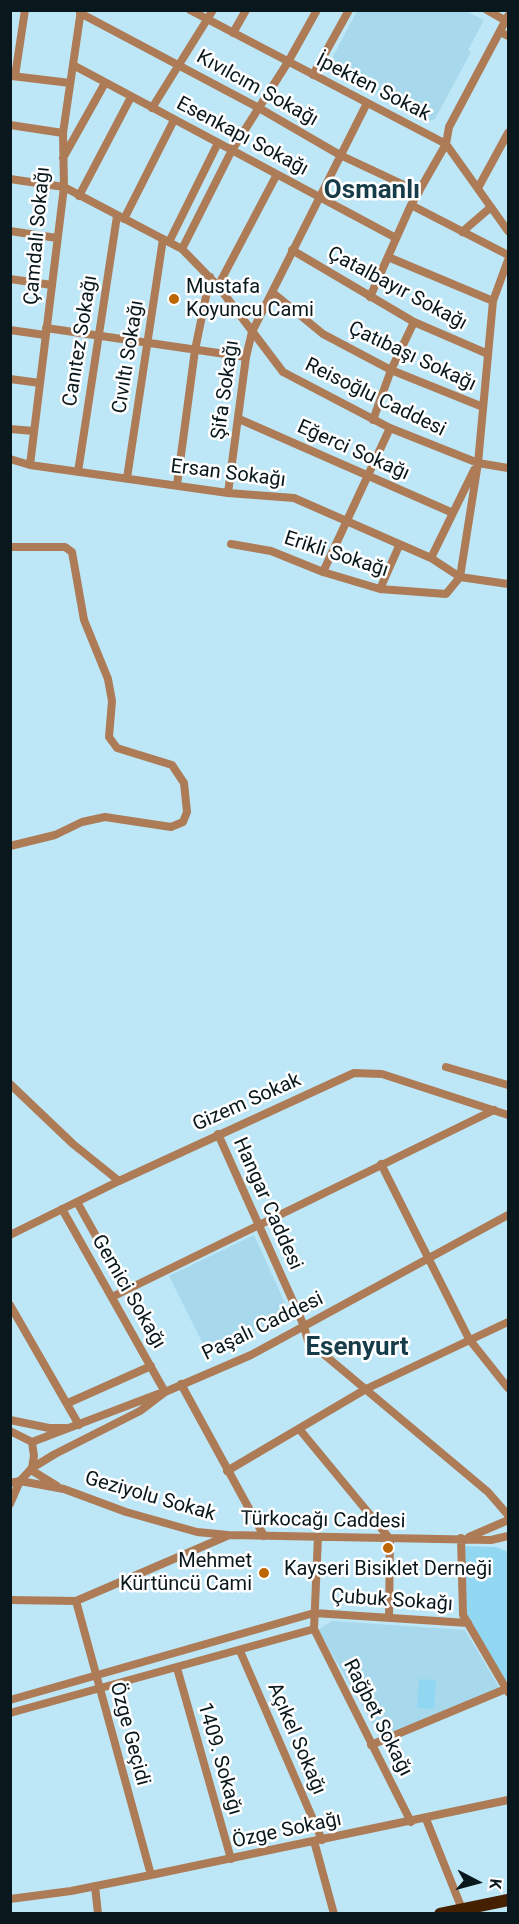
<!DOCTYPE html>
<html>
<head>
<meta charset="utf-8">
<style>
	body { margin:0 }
	#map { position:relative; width:519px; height:1924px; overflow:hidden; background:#bde6f7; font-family:Roboto,sans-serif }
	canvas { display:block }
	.frame { position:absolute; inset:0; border:12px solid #08181d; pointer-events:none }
	.north { position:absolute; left:447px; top:1852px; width:60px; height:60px; -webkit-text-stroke:4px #fff; paint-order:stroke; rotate:96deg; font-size:16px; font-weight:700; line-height:24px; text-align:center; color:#08181d }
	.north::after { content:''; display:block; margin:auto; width:21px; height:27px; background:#08181d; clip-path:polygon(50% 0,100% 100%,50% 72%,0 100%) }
</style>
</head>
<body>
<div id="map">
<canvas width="519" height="1924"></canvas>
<div class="frame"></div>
<div class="north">K</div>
</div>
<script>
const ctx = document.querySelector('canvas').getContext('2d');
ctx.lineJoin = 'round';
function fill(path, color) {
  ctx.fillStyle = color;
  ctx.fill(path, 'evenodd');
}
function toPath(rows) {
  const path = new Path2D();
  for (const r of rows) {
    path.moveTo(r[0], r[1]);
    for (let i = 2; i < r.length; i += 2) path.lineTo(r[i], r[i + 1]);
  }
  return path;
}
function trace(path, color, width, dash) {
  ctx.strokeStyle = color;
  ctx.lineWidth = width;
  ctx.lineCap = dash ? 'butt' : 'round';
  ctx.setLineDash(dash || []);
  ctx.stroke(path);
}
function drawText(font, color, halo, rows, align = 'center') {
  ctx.font = font + ' Roboto,sans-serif';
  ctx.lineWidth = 5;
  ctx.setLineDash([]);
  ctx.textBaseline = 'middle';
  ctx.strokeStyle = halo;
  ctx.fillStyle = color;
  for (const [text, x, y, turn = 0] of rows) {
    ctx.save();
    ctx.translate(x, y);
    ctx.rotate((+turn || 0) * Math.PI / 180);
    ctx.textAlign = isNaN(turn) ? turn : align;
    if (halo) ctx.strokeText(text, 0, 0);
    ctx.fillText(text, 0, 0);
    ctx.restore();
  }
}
const built = toPath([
	[357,11,465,11,484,20,468,50,471,52,435,119,429,121,327,68],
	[254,1235,288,1310,286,1317,206,1350,169,1276],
	[332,1621,465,1630,500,1689,380,1736,318,1630]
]);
const green = toPath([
	[463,1546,496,1547,508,1552,508,1680,506,1681,466,1614],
	[419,1679,436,1680,434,1709,417,1708]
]);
const minor = toPath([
	[190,10,446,144,508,231],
	[487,10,508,22],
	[80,13,259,108,340,155,419,192],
	[500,32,508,36],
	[233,33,246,10],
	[73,65,396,238],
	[313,75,349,10],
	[12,76,70,83],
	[15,76,25,10],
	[152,108,213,10],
	[10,125,63,133],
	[63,158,105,83],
	[10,179,64,187,182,249,218,286,283,372,390,428,478,463,508,468],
	[478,188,508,133],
	[79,196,131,97],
	[411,205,508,255],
	[124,219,174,120],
	[10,231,57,238],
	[462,232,491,207],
	[169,242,218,143],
	[182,249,232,150,288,62,317,10],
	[292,250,414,322,488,354],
	[388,257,493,301],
	[10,279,52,285],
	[218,286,276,176],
	[272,292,323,334,391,370,483,407],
	[370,297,411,205,446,144,449,127,508,16],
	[46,328,246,357],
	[10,330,45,335],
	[10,379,40,383],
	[239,419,453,513],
	[373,420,391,370,414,322],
	[10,429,34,431],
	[10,459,30,465,228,493,294,498,431,558,460,577,508,584],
	[30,465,64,187,63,133,81,10],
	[78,472,117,216],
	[127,478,163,239],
	[177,485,195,350,210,277],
	[228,493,246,357,252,332,367,103],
	[231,544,271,551,323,572,380,589,446,594,460,577,478,463,493,301,508,260],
	[10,547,65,547,72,552,84,620,108,679,112,701,109,737,117,748,172,765,184,783,187,812,183,822,171,827,105,817,82,822,55,835,10,846],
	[431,558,474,470],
	[323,572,390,428],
	[380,589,399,546],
	[446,1067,508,1085],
	[10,1084,73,1144,119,1181],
	[218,1134,304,1326,308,1341,488,1492,508,1515],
	[381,1164,469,1339,508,1388],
	[77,1202,126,1290],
	[62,1209,165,1392],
	[10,1235,119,1181,354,1073,382,1074,508,1115],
	[112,1297,494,1110],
	[10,1305,79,1425],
	[181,1384,264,1536],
	[68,1403,151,1366],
	[10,1420,49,1428,66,1428],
	[300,1430,390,1539,389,1618],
	[10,1431,32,1442,34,1456,32,1468,20,1481,10,1504],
	[32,1442,158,1394],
	[32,1468,55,1454,140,1411,165,1392,251,1355,508,1215],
	[31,1470,57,1486],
	[227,1471,366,1389,508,1322],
	[10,1483,20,1481,64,1489,126,1512,197,1532,228,1535,491,1540,508,1536],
	[318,1537,314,1629,411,1822],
	[469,1537,506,1521],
	[461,1538,463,1615,508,1692],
	[10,1600,76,1601,227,1536],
	[76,1601,151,1875],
	[240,1651,322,1840],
	[177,1668,231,1859],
	[10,1700,314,1613,468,1623],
	[10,1713,314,1629],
	[371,1745,508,1688],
	[426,1819,462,1909],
	[314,1841,334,1914],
	[95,1886,98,1914],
	[10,1899,71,1891,151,1875,508,1800]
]);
const highway = toPath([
	[440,1914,508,1900]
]);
const markers = [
	[174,299,6,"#bd6403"],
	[388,1548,6,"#bd6403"],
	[264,1573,6,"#bd6403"]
];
const streetNames = [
	["İpekten Sokak",373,88,27],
	["Kıvılcım Sokağı",257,89,29],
	["Esenkapı Sokağı",242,137,28],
	["Çamdalı Sokağı",38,236,-85],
	["Çatalbayır Sokağı",397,289,28],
	["Canıtez Sokağı",81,341,-81],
	["Cıvıltı Sokağı",129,357,-81],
	["Çatıbaşı Sokağı",412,357,25],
	["Şifa Sokağı",226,390,-82],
	["Reisoğlu Caddesi",375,398,26],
	["Eğerci Sokağı",353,451,24],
	["Ersan Sokağı",228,474,7],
	["Erikli Sokağı",336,555,18],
	["Gizem Sokak",247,1103,-24],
	["Hangar Caddesi",267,1204,66],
	["Gemici Sokağı",128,1292,60],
	["Paşalı Caddesi",263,1327,-26],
	["Geziyolu Sokak",150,1497,16],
	["Türkocağı Caddesi",323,1521,1],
	["Çubuk Sokağı",392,1601,4],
	["Rağbet Sokağı",377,1718,63],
	["Özge Geçidi",129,1734,75],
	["Açıkel Sokağı",296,1739,67],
	["1409. Sokağı",219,1759,74],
	["Özge Sokağı",287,1831,-12]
];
const poiNames = [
	["Mustafa",186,288],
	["Koyuncu Cami",186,311],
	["Mehmet",252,1562,"right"],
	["Kürtüncü Cami",252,1585,"right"],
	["Kayseri Bisiklet Derneği",388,1570,"center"]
];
const districtNames = [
	["Osmanlı",372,191],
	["Esenyurt",357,1348]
];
fill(built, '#a7d8eb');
fill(green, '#92d7f2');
trace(minor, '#ad7b56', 8);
trace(highway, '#441f00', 12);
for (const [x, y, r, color] of markers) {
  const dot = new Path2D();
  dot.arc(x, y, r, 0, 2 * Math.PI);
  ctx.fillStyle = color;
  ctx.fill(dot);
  trace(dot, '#fff', 2);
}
drawText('20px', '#08181d', '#fff', streetNames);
drawText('20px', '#08181d', '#fff', poiNames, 'left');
drawText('bold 26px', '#163c49', '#fff', districtNames);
</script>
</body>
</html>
